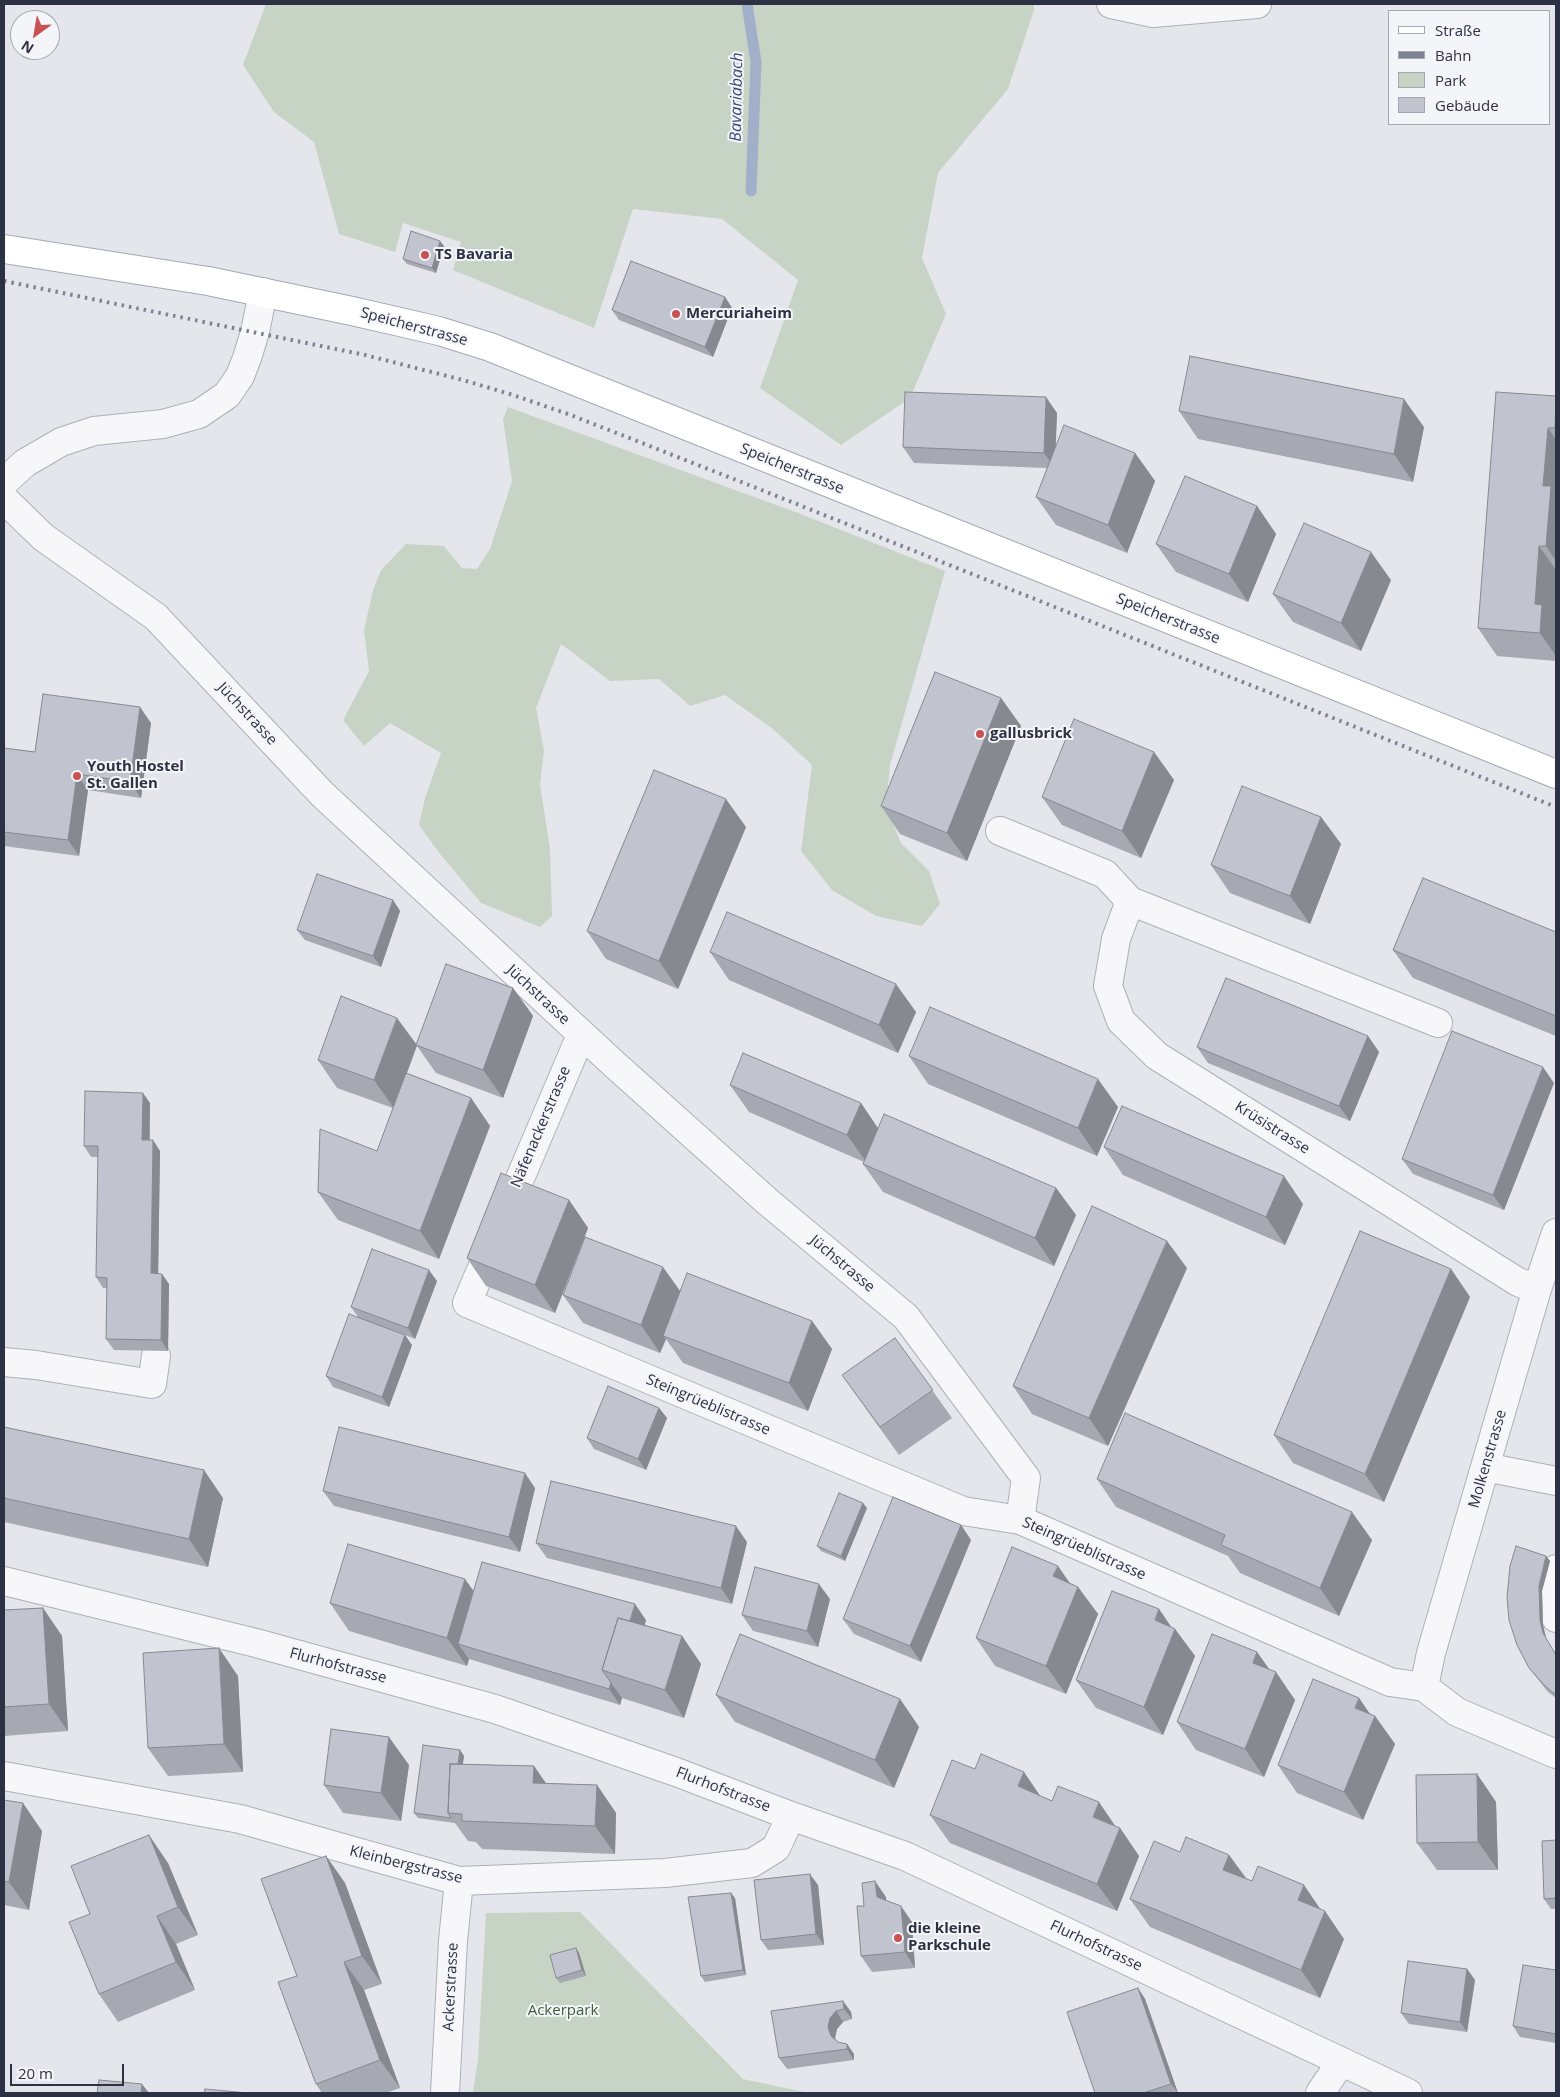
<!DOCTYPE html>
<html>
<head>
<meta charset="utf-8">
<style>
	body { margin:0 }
	#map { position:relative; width:1560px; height:2097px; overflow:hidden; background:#e4e6eb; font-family:"Open Sans",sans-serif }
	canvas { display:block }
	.frame { position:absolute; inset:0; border:5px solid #2c3143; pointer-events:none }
	.legend { position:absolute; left:1388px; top:10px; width:162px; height:115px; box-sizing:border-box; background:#f4f5f8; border:1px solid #a4a7b0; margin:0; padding:6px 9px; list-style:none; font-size:15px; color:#2c3143 }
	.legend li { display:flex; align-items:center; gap:10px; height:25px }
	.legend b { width:25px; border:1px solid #a4a7b0 }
	.north { position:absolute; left:10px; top:10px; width:50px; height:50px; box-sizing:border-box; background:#f4f5f8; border:1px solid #a4a7b0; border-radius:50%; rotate:212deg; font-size:14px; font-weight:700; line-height:20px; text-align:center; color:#2c3143 }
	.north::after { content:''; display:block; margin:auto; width:18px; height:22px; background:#c85152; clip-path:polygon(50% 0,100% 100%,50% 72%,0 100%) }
	.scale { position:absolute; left:10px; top:2064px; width:114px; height:22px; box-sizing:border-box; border:2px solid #2c3143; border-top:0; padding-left:6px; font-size:15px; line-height:18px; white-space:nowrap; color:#2c3143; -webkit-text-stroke:4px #f4f5f8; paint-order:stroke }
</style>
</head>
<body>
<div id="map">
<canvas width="1560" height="2097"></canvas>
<div class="frame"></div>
<ul class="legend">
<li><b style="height:6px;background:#fff"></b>Straße</li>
<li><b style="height:6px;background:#7e8394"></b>Bahn</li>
<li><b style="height:14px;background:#c7d4c5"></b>Park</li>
<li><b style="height:14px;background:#c1c4ce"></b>Gebäude</li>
</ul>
<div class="north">N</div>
<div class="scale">20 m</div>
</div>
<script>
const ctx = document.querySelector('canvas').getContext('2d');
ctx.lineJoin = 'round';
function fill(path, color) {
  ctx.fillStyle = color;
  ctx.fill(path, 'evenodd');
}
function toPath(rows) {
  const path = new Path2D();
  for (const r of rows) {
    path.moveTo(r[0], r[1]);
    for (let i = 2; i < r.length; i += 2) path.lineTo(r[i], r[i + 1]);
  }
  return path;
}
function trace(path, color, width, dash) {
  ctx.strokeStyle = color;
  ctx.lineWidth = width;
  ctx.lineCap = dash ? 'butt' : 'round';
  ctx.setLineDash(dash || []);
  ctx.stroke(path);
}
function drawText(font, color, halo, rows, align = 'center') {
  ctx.font = font + ' "Open Sans",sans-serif';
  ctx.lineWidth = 4;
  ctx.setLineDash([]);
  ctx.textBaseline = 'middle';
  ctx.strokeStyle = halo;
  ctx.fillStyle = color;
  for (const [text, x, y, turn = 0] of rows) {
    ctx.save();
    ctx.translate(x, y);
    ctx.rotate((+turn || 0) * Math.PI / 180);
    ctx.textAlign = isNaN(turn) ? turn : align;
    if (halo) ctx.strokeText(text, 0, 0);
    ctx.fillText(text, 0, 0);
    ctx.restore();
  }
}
const green = toPath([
	[266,4,1034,4,1034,10,1008,89,938,173,922,258,946,314,910,398,841,445,760,388,798,280,722,219,633,209,594,328,453,270,461,242,403,223,395,252,339,234,314,142,274,112,243,65],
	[508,407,798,513,945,571,890,765,886,807,901,843,929,871,940,904,922,926,876,916,832,890,801,851,812,765,773,729,725,695,690,706,659,679,610,681,561,644,536,708,544,750,540,785,550,849,552,916,540,927,481,903,440,854,419,825,425,798,441,753,390,723,364,746,343,720,369,671,364,630,373,590,381,570,406,544,444,546,462,568,477,569,490,549,512,481,503,419],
	[580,1912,743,2079,809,2093,473,2093,478,2059,486,1913]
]);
const stream = toPath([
	[747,4,756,62,751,191]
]);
const minor = toPath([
	[1111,4,1153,13,1257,4],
	[4,482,25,463,61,442,94,431,163,424,199,414,227,395,240,376,247,358,255,332,263,292],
	[4,499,43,537,156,617,322,794,614,1064,768,1202,906,1317,1026,1478,1020,1520],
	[1000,831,1105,874,1130,901,1438,1023],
	[1130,901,1116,939,1108,986,1121,1021,1157,1056,1518,1282,1537,1289],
	[581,1035,467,1303,963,1511,1020,1520,1390,1682,1424,1687,1457,1712,1556,1754],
	[4,1362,36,1365,152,1384,156,1356],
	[1485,1467,1556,1481],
	[1556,1569,1551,1607,1556,1618],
	[4,1581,256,1643,495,1709,676,1772,791,1816,905,1856,1408,2093],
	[1424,1687,1431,1653,1485,1467,1537,1289,1556,1233],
	[4,1776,240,1819,459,1881,665,1873,752,1863,776,1848,791,1816],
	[445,2093,453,1941,459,1881],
	[1320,2093,1341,2062]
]);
const major = toPath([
	[4,249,208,281,352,311,439,331,490,347,1556,774]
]);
const rail = toPath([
	[4,281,365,355,463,380,513,395,568,414,749,485,1556,807]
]);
const wall = toPath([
	[444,246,436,273,407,264,403,259],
	[725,297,732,308,713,357,619,320,612,310],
	[1556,396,1556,605,1555,623,1556,625,1556,661,1497,656,1478,628],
	[1179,411,1424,427,1413,482,1198,439],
	[1057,413,1055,447,1135,453,1155,481,1127,553,1056,525,1036,497,1047,468,914,463,903,447],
	[1257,506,1276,534,1248,602,1176,572,1156,544],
	[1391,580,1361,651,1293,622,1273,594],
	[1001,698,1021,726,967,861,900,834,881,806],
	[151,723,141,798,88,790,79,856,4,846,4,748,35,752],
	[1154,752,1174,780,1141,858,1062,825,1042,797],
	[1321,817,1341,844,1310,924,1230,893,1211,865],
	[746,827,678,989,606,959,587,931],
	[393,900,400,911,381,967,305,940,297,930],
	[1556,932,1556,1036,1413,978,1393,950],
	[710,952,916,1012,898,1053,729,980],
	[513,988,533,1016,503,1098,436,1073,417,1046,407,1073,471,1098,490,1126,439,1259,338,1220,318,1192,377,1151,393,1108,337,1088,318,1060,417,1045],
	[1368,1036,1379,1052,1350,1121,1208,1063,1197,1047],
	[909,1056,1118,1107,1097,1156,928,1084],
	[1554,1083,1504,1210,1413,1174,1402,1159],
	[730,1085,878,1128,1056,1188,1076,1215,1054,1266,883,1192,863,1164,864,1162,749,1112],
	[150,1103,150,1140,160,1151,158,1274,162,1274,169,1284,168,1351,114,1350,106,1339,107,1288,103,1288,96,1277,98,1157,91,1157,84,1146],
	[1104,1147,1303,1204,1285,1245,1123,1175],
	[569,1200,588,1228,555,1313,486,1286,467,1258],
	[1187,1268,1108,1446,1032,1414,1013,1386],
	[1451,1269,1470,1297,1384,1502,1293,1463,1274,1435],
	[437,1281,415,1339,393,1330,412,1345,389,1407,333,1387,326,1376,358,1317,351,1307],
	[680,1291,812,1321,832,1349,808,1411,683,1363,666,1339,660,1353,583,1323,563,1295],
	[895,1338,952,1418,899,1455,842,1375],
	[659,1408,667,1418,646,1470,594,1449,587,1438],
	[4,1427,223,1498,208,1567,4,1522],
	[1097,1479,1372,1540,1339,1616,1240,1573,1228,1556,1116,1507],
	[535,1488,520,1552,334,1506,323,1491],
	[867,1508,845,1561,821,1551,817,1546],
	[961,1525,971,1540,921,1662,854,1634,843,1619],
	[747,1542,732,1604,547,1558,536,1543],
	[1546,1556,1550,1561,1542,1591,1543,1625,1546,1638,1556,1655,1556,1698,1548,1692,1529,1668],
	[1070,1583,1078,1587,1098,1614,1066,1694,995,1666,976,1638],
	[473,1591,646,1620,645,1625,682,1636,701,1664,684,1718,622,1698,620,1705,469,1659,467,1666,349,1631,330,1603],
	[830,1599,818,1647,753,1631,742,1615],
	[43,1608,62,1636,68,1731,4,1736,4,1610],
	[1159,1609,1171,1627,1175,1629,1195,1656,1163,1735,1096,1708,1076,1680],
	[1257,1652,1269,1669,1295,1700,1264,1777,1196,1750,1177,1722],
	[238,1676,243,1772,168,1776,148,1748],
	[716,1695,900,1699,919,1727,894,1788,735,1722],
	[1359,1698,1370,1714,1375,1716,1395,1744,1363,1820,1297,1793,1278,1765],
	[460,1750,464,1756,462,1764,534,1766,546,1783,597,1785,616,1813,615,1854,482,1849,476,1842,468,1841,455,1823,418,1818,414,1813],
	[409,1765,401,1821,343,1813,324,1785],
	[1477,1774,1496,1802,1498,1870,1437,1870,1417,1843],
	[1040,1796,1120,1828,1139,1856,1117,1911,950,1843,930,1815],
	[4,1800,42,1831,29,1910,4,1905],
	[1556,1840,1556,1909,1551,1909,1544,1899],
	[1180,1852,1229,1855,1247,1879,1321,1909,1344,1939,1320,1998,1150,1927,1130,1899],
	[326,1856,345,1883,382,1984,364,1990,400,2088,386,2093,322,2093,316,2084,297,1976],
	[168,1863,198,1935,176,1944,195,1990,118,2022,99,1994,90,1914],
	[818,1885,824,1945,768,1950,761,1940],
	[886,1897,886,1901,912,1922,915,1968,872,1972,861,1956,864,1906],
	[735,1898,746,1975,705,1982,701,1976],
	[579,1953,586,1976,560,1983,556,1978],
	[1467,1969,1475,1980,1467,2032,1409,2024,1401,2013],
	[1556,1970,1556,2043,1520,2037,1513,2026],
	[1138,1988,1145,1999,1178,2093,1095,2093],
	[843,2001,851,2012,852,2019,843,2022,837,2029,835,2038,838,2042,847,2044,854,2054,854,2060,787,2069,779,2058]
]);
const shadedWall = toPath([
	[440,241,444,246,436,273,432,268],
	[725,297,732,308,713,357,705,347],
	[1046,397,1057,413,1055,468,1044,453],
	[1404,399,1424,427,1413,482,1394,454],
	[1556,408,1556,431,1555,428],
	[1548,428,1556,440,1556,561,1546,546,1543,486],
	[1135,453,1155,481,1127,553,1108,525],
	[1257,506,1276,534,1248,602,1229,574],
	[1539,546,1556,570,1556,605,1555,623,1556,625,1556,656,1540,633,1535,604],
	[1371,552,1391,580,1361,651,1341,623],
	[1001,698,1021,726,967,861,947,833],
	[140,707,151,723,141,798,130,782],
	[1154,752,1174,780,1141,858,1122,831],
	[77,774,88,790,79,856,68,840],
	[726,799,746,827,678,989,659,961],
	[1321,817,1341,844,1310,924,1290,896],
	[393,900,400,911,381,967,373,956],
	[896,984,916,1012,898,1053,879,1025],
	[513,988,533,1016,503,1098,483,1070],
	[397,1018,417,1045,394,1108,374,1080],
	[1368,1036,1379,1052,1350,1121,1339,1106],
	[1543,1067,1554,1083,1504,1210,1493,1195],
	[1098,1079,1118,1107,1097,1156,1078,1128],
	[143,1093,150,1103,149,1151,142,1140],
	[471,1098,490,1126,439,1259,420,1231],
	[861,1103,880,1131,867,1163,847,1135],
	[153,1140,160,1151,158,1284,151,1273],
	[1284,1176,1303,1204,1285,1245,1266,1217],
	[1056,1188,1076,1215,1054,1266,1035,1238],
	[569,1200,588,1228,555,1313,535,1285],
	[1167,1241,1187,1268,1108,1446,1089,1418],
	[663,1267,683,1295,663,1336,666,1339,660,1353,641,1325],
	[1451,1269,1470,1297,1384,1502,1365,1474],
	[429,1270,437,1281,415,1339,408,1328],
	[162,1274,169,1284,168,1351,161,1340],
	[812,1321,832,1349,808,1411,789,1383],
	[405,1335,412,1345,389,1407,382,1397],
	[659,1408,667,1418,646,1470,638,1459],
	[204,1470,223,1498,208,1567,189,1539],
	[525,1473,535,1488,520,1552,509,1537],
	[863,1503,867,1508,845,1561,841,1556],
	[1352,1512,1372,1540,1339,1616,1320,1588],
	[961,1525,971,1540,921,1662,910,1646],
	[736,1526,747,1542,732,1604,721,1588],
	[1546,1556,1550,1561,1542,1591,1543,1625,1546,1638,1556,1656,1543,1633,1540,1620,1539,1586],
	[1058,1566,1076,1592,1078,1587,1098,1614,1066,1694,1046,1666,1053,1576],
	[465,1579,485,1607,458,1644,469,1659,467,1666,447,1638],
	[819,1584,830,1599,818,1647,807,1631],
	[635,1604,646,1620,628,1678,614,1674],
	[43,1608,62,1636,68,1731,49,1704],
	[1159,1609,1174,1631,1175,1629,1195,1656,1163,1735,1144,1707,1155,1620],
	[682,1636,701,1664,684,1718,665,1690],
	[219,1648,238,1676,243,1772,224,1744],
	[1257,1652,1274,1676,1276,1672,1295,1700,1264,1777,1245,1749,1253,1663],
	[611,1683,622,1698,620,1705,609,1689],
	[1359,1698,1374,1720,1375,1716,1395,1744,1363,1820,1344,1792,1355,1708],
	[900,1699,919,1727,894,1788,875,1760],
	[389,1737,409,1765,401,1821,381,1793],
	[460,1750,464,1756,456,1814,452,1814],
	[534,1766,553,1794,533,1783],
	[1024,1772,1043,1800,1018,1786],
	[1477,1774,1496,1802,1498,1870,1478,1842],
	[597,1785,616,1813,615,1854,595,1826],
	[1099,1802,1118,1830,1093,1817],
	[23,1803,42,1831,29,1910,9,1882],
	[1120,1828,1139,1856,1117,1911,1097,1884],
	[149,1835,168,1863,198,1935,178,1907],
	[1229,1855,1249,1883,1223,1870],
	[326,1856,345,1883,382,1984,362,1956],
	[810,1874,818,1885,824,1945,816,1934],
	[875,1881,886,1897,887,1913,877,1897],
	[1304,1885,1323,1913,1298,1900],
	[731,1893,735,1898,746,1975,743,1970],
	[901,1906,912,1922,915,1968,905,1952],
	[1325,1911,1344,1939,1320,1998,1301,1970],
	[157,1916,176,1944,195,1990,176,1962],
	[576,1948,579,1953,586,1976,582,1970],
	[344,1962,364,1990,400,2088,380,2060],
	[1467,1969,1475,1980,1467,2032,1460,2022],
	[1138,1988,1145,1999,1178,2093,1171,2084],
	[843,2001,851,2012,852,2019,844,2009],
	[836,2011,843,2022,837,2029,835,2038,838,2046,831,2036,828,2027,830,2018],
	[847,2044,854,2054,854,2060,847,2049],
	[142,2084,149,2093,141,2093]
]);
const building = toPath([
	[411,231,440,241,432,268,403,259,411,231],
	[631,261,725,297,705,347,612,310,631,261],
	[1190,356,1404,399,1394,454,1179,411,1190,356],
	[905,392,1046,397,1044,453,903,447,905,392],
	[1496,392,1556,396,1556,408,1555,428,1548,428,1543,486,1551,486,1546,546,1539,546,1535,604,1542,605,1540,633,1478,628,1496,392],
	[1064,425,1135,453,1108,525,1036,497,1064,425],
	[1185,476,1257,506,1229,574,1156,544,1185,476],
	[1304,523,1371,552,1341,623,1273,594,1304,523],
	[935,672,1001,698,947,833,881,806,935,672],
	[43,694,140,707,130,782,77,774,68,840,4,832,4,748,35,752,43,694],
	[1074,719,1154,752,1122,831,1042,797,1074,719],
	[654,770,726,799,659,961,587,931,654,770],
	[1242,786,1321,817,1290,896,1211,865,1242,786],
	[317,874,393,900,373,956,297,930,317,874],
	[1423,878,1556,932,1556,1016,1393,950,1423,878],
	[727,912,896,984,879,1025,710,952,727,912],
	[446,964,513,988,483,1070,416,1045,446,964],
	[1226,978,1368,1036,1339,1106,1197,1047,1226,978],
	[341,996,397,1018,374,1080,318,1060,341,996],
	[930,1007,1098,1079,1078,1128,909,1056,930,1007],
	[1452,1031,1543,1067,1493,1195,1402,1159,1452,1031],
	[743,1053,861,1103,847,1135,730,1085,743,1053],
	[406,1073,471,1098,420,1231,318,1192,320,1129,377,1151,406,1073],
	[85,1091,143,1093,142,1140,153,1140,151,1273,162,1274,161,1340,106,1339,107,1278,96,1277,98,1146,84,1146,85,1091],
	[1122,1106,1284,1176,1266,1217,1104,1147,1122,1106],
	[884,1114,1056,1188,1035,1238,863,1164,884,1114],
	[501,1173,569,1200,535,1285,467,1258,501,1173],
	[1092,1206,1167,1241,1089,1418,1013,1386,1092,1206],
	[1360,1231,1451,1269,1365,1474,1274,1435,1360,1231],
	[585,1237,663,1267,641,1325,563,1295,585,1237],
	[372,1249,429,1270,408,1328,351,1307,372,1249],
	[687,1273,812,1321,789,1383,663,1336,687,1273],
	[349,1314,405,1335,382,1397,326,1376,349,1314],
	[895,1338,933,1390,880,1427,842,1375,895,1338],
	[608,1386,659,1408,638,1459,587,1438,608,1386],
	[1125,1413,1352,1512,1320,1588,1221,1545,1225,1535,1097,1479,1125,1413],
	[4,1427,204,1470,189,1539,4,1498,4,1427],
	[339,1427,525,1473,509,1537,323,1491,339,1427],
	[551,1481,736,1526,721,1588,536,1543,551,1481],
	[839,1493,863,1503,841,1556,817,1546,839,1493],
	[893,1497,961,1525,910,1646,843,1619,893,1497],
	[348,1544,465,1579,447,1638,330,1603,348,1544],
	[1516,1546,1546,1556,1539,1586,1540,1620,1543,1633,1556,1655,1556,1695,1545,1686,1529,1668,1517,1645,1509,1620,1507,1597,1510,1566,1516,1546],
	[1012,1547,1058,1566,1053,1576,1078,1587,1046,1666,976,1638,1012,1547],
	[482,1562,635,1604,630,1621,618,1618,602,1670,611,1683,609,1689,458,1644,482,1562],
	[755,1567,819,1584,807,1631,742,1615,755,1567],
	[1112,1591,1159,1609,1155,1620,1175,1629,1144,1707,1076,1680,1112,1591],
	[43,1608,49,1704,4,1707,4,1610,43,1608],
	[618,1618,682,1636,665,1690,602,1670,618,1618],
	[740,1634,900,1699,875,1760,716,1695,740,1634],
	[1212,1634,1257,1652,1253,1663,1276,1672,1245,1749,1177,1722,1212,1634],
	[219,1648,224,1744,148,1748,143,1653,219,1648],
	[1313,1679,1359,1698,1355,1708,1375,1716,1344,1792,1278,1765,1313,1679],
	[331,1729,389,1737,381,1793,324,1785,331,1729],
	[423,1745,460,1750,458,1764,450,1764,448,1813,451,1818,414,1813,423,1745],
	[981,1754,1024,1772,1018,1786,1052,1801,1058,1786,1099,1802,1093,1817,1120,1828,1097,1884,930,1815,952,1760,975,1769,981,1754],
	[450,1764,534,1766,533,1783,597,1785,595,1826,462,1821,462,1814,448,1813,450,1764],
	[1477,1774,1478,1842,1417,1843,1416,1775,1477,1774],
	[4,1800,23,1803,9,1882,4,1881,4,1800],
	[149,1835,178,1907,157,1916,176,1962,99,1994,69,1922,90,1914,71,1866,149,1835],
	[1186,1837,1229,1855,1223,1870,1252,1881,1258,1866,1304,1885,1298,1900,1325,1911,1301,1970,1130,1899,1154,1841,1180,1852,1186,1837],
	[1556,1840,1556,1898,1544,1899,1542,1841,1556,1840],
	[326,1856,362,1956,344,1962,380,2060,316,2084,278,1982,297,1976,261,1879,326,1856],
	[810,1874,816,1934,761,1940,754,1880,810,1874],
	[875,1881,877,1897,901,1906,905,1952,861,1956,857,1906,864,1906,862,1883,875,1881],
	[731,1893,743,1970,701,1976,688,1897,731,1893],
	[576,1948,582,1970,556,1978,550,1955,576,1948],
	[1408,1961,1467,1969,1460,2022,1401,2013,1408,1961],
	[1523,1965,1556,1970,1556,2034,1513,2026,1523,1965],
	[1138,1988,1171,2084,1143,2093,1095,2093,1067,2012,1138,1988],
	[843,2001,844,2009,836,2011,830,2018,828,2027,831,2036,838,2042,847,2044,847,2049,779,2058,771,2011,843,2001],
	[99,2080,142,2084,141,2093,97,2093,99,2080],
	[205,2089,248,2093,204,2093,205,2089]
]);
const markers = [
	[425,255,5,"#c85152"],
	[676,314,5,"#c85152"],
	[980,734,5,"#c85152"],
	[77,776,5,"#c85152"],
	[898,1938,5,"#c85152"]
];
const poiNames = [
	["TS Bavaria",435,255],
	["Mercuriaheim",686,314],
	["gallusbrick",990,734],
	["Youth Hostel",87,767],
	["St. Gallen",87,784],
	["die kleine",908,1929],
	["Parkschule",908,1946]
];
const streetNames = [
	["Speicherstrasse",414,327,15],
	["Speicherstrasse",792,469,22],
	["Speicherstrasse",1168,619,22],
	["Jüchstrasse",247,714,47],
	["Jüchstrasse",538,995,43],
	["Näfenackerstrasse",541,1127,-67],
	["Krüsistrasse",1272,1128,32],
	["Jüchstrasse",842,1264,40],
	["Steingrüeblistrasse",708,1405,23],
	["Molkenstrasse",1488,1459,-74],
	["Steingrüeblistrasse",1084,1549,24],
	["Flurhofstrasse",338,1666,15],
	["Flurhofstrasse",723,1790,21],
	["Kleinbergstrasse",406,1865,14],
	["Flurhofstrasse",1096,1946,25],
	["Ackerstrasse",451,1987,-87]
];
const parkNames = [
	["Ackerpark",563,2011]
];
const waterNames = [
	["Bavariabach",737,97,-89]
];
fill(green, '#c7d4c5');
trace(stream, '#a1afc9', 11);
trace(minor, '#adb0b9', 30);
trace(major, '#a4a8b6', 30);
trace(minor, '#f7f7f9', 28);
trace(major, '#fff', 28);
trace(rail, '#7e8394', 4, [2.5, 5]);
fill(wall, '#a6a9b1');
fill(shadedWall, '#878990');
fill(building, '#c1c4ce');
trace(building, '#878990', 1);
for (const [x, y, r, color] of markers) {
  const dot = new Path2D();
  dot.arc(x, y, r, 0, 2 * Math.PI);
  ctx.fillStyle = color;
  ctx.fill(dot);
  trace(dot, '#f4f5f8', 2);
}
drawText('bold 15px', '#2c3143', '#f4f5f8', poiNames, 'left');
drawText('15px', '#2c3143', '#f4f5f8', streetNames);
drawText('15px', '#3c5e3a', '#f4f5f8', parkNames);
drawText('italic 16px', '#384a75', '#f4f5f8', waterNames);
</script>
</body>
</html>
